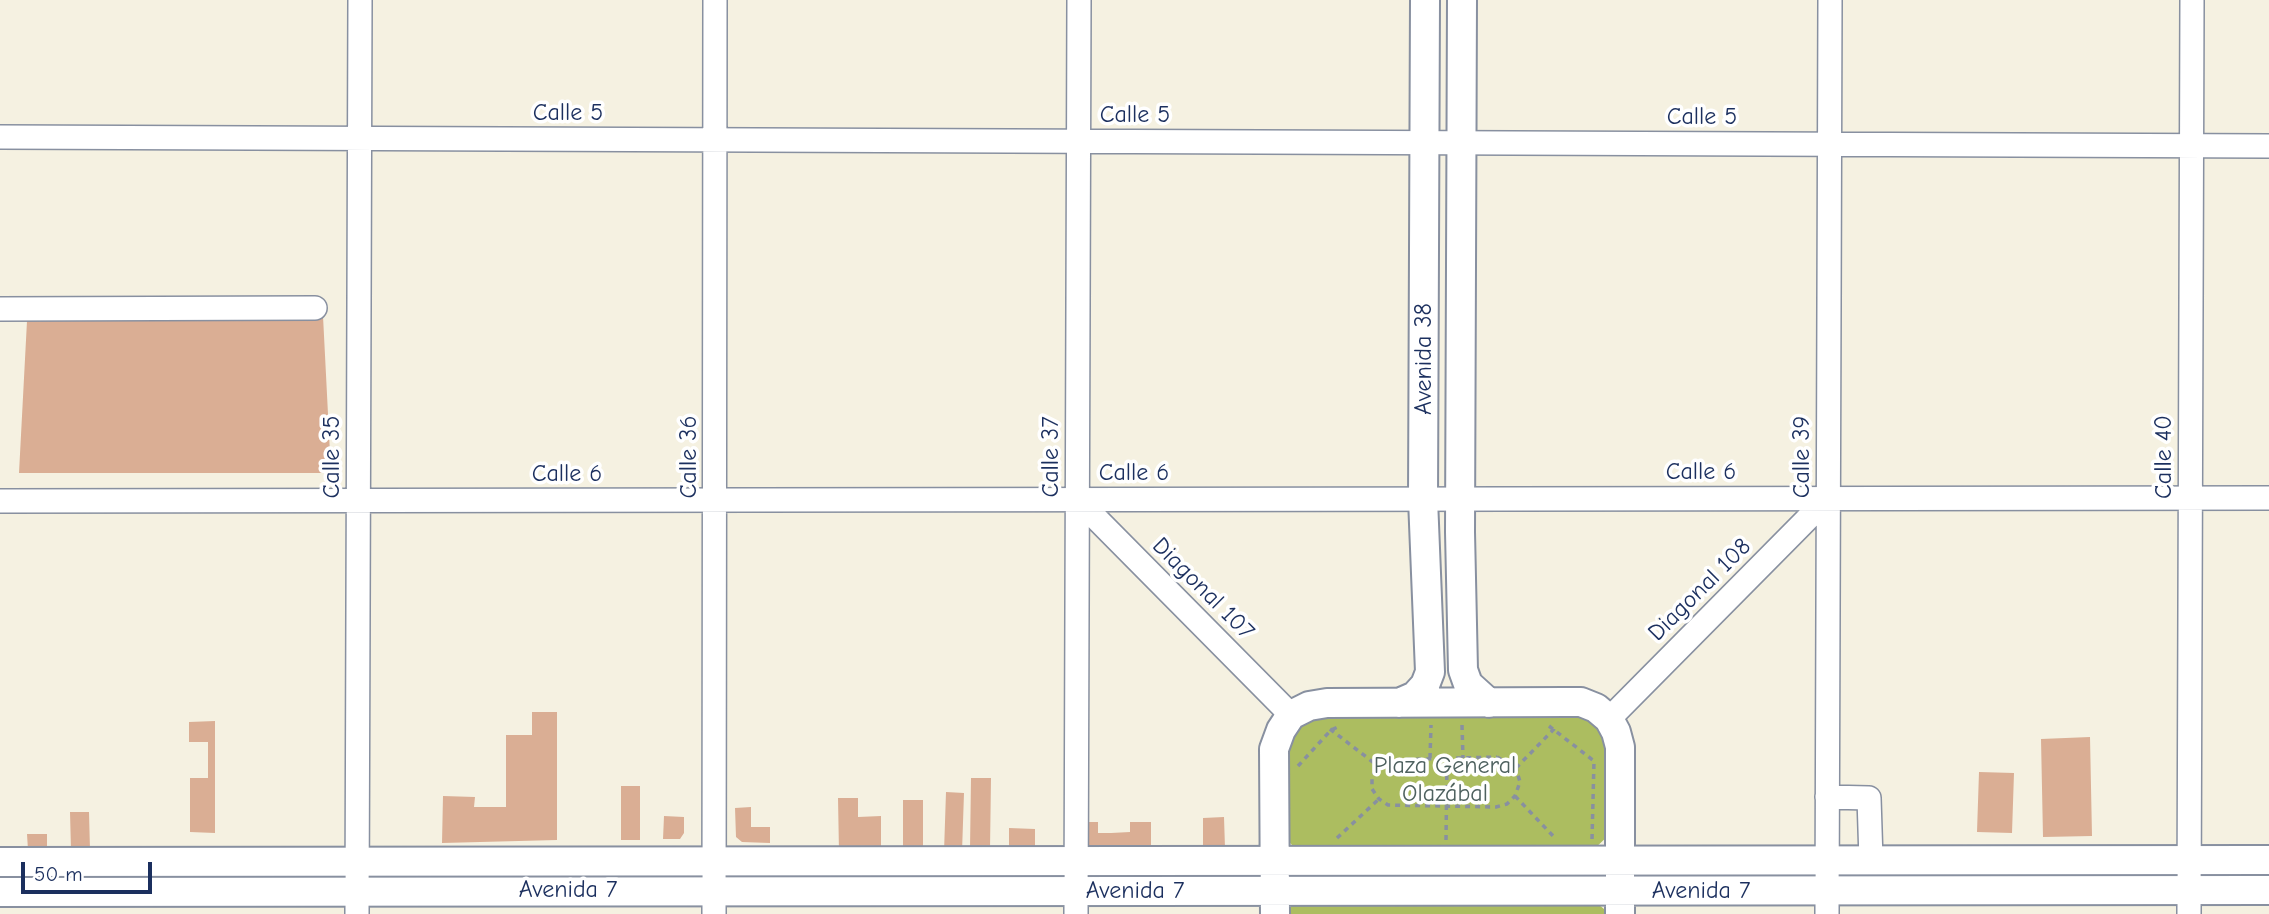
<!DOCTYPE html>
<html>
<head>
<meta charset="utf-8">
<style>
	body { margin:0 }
	#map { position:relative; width:2269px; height:914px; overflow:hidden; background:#f5f1e1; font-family:"Comic Neue",sans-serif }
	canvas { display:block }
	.scale { position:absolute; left:21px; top:862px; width:131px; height:32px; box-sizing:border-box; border:4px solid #1b2f5e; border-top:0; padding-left:9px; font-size:21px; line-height:24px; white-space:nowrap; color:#1b2f5e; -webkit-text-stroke:5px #fff; paint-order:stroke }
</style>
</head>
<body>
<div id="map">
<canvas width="2269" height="914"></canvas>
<div class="scale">50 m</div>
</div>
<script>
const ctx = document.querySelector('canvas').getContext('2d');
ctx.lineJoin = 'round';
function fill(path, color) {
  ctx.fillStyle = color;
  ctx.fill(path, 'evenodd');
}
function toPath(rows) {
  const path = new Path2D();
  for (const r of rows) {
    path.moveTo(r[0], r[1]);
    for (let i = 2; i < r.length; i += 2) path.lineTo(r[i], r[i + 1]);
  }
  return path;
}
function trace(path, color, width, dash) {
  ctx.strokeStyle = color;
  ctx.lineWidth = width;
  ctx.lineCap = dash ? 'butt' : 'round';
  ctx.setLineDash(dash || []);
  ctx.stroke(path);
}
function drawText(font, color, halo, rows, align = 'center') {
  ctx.font = font + ' "Comic Neue",sans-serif';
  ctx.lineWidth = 7;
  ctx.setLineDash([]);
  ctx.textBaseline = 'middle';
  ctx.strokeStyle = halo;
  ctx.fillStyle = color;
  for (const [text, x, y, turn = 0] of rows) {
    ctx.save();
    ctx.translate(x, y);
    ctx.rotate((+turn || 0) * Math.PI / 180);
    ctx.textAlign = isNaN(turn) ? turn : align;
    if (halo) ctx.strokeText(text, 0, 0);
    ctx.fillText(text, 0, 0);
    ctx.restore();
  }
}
const green = toPath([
	[1312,709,1578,709,1609,738,1611,833,1592,851,1297,850,1280,833,1279,743],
	[1298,900,1593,900,1604,909,1604,914,1283,914]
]);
const building = toPath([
	[323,316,331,473,19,473,27,321],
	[532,712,557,712,557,840,442,843,443,796,475,797,474,807,506,807,506,735,532,735],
	[215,721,215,833,190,832,190,778,208,778,208,742,189,742,189,722],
	[2090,737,2092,836,2043,837,2041,739],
	[1979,772,2014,773,2012,833,1977,832],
	[971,778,991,778,990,849,970,849],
	[621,786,640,786,640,840,621,840],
	[946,792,964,793,962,852,944,852],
	[838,798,858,798,858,817,881,816,881,851,839,852],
	[903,800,923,800,923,852,903,852],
	[751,807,751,827,770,827,770,843,742,842,736,837,735,808],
	[70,812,89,812,90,850,71,850],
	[664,816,684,817,684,833,680,839,663,839],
	[1224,817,1225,848,1203,849,1203,818],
	[1089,822,1098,822,1098,833,1111,833,1130,832,1130,822,1151,822,1151,853,1089,851],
	[1009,828,1035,829,1035,854,1009,853],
	[27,834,47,834,47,850,28,850]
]);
const path = toPath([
	[1462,725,1463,758],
	[1549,726,1594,761,1592,840],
	[1330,729,1378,766],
	[1497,757,1516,768,1520,782,1515,796,1507,804,1496,807,1388,805,1379,799,1372,789,1372,776,1385,760,1497,757],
	[1430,758,1431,725],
	[1298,766,1331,730,1340,726],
	[1516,768,1556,727],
	[1515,796,1555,838],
	[1337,838,1379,799],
	[1446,840,1447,758]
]);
const minor = toPath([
	[0,137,2269,146],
	[0,309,315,308],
	[1077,499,1291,715],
	[0,501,2269,498],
	[1609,719,1828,498],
	[1827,797,1869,798,1871,860],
	[357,914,360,0],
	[714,914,715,0],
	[1076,914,1079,0],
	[1827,914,1830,0],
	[2189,914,2192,0]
]);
const major = toPath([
	[1462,0,1460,532,1463,670,1468,684,1489,703],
	[1399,703,1415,696,1425,685,1430,672,1423,499,1425,0],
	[0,862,2269,860],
	[0,892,2269,890],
	[1275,914,1274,749,1281,730,1291,715,1309,706,1327,703,1565,702,1581,702,1596,708,1609,719,1616,732,1620,747,1620,914]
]);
const streetNames = [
	["Calle 5",568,113],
	["Calle 5",1135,115],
	["Calle 5",1702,117],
	["Avenida 38",1424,359,-90],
	["Calle 35",332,457,-90],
	["Calle 36",689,457,-90],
	["Calle 37",1051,457,-90],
	["Calle 39",1802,457,-90],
	["Calle 40",2164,457,-90],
	["Calle 6",1701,472],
	["Calle 6",1134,473],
	["Calle 6",567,474],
	["Diagonal 107",1203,589,45],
	["Diagonal 108",1700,590,-45],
	["Avenida 7",568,890],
	["Avenida 7",1135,891],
	["Avenida 7",1701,891]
];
const parkNames = [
	["Plaza General",1445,766],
	["Olazábal",1445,794]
];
fill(green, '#acbd60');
fill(building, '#daae94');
trace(minor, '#8890a0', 26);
trace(major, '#8890a0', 32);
trace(path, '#8890a0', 3.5, [5, 5]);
trace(minor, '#fff', 23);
trace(major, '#fff', 28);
drawText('24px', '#1b2f5e', '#fff', streetNames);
drawText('24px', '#4e615f', '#fff', parkNames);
</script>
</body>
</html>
